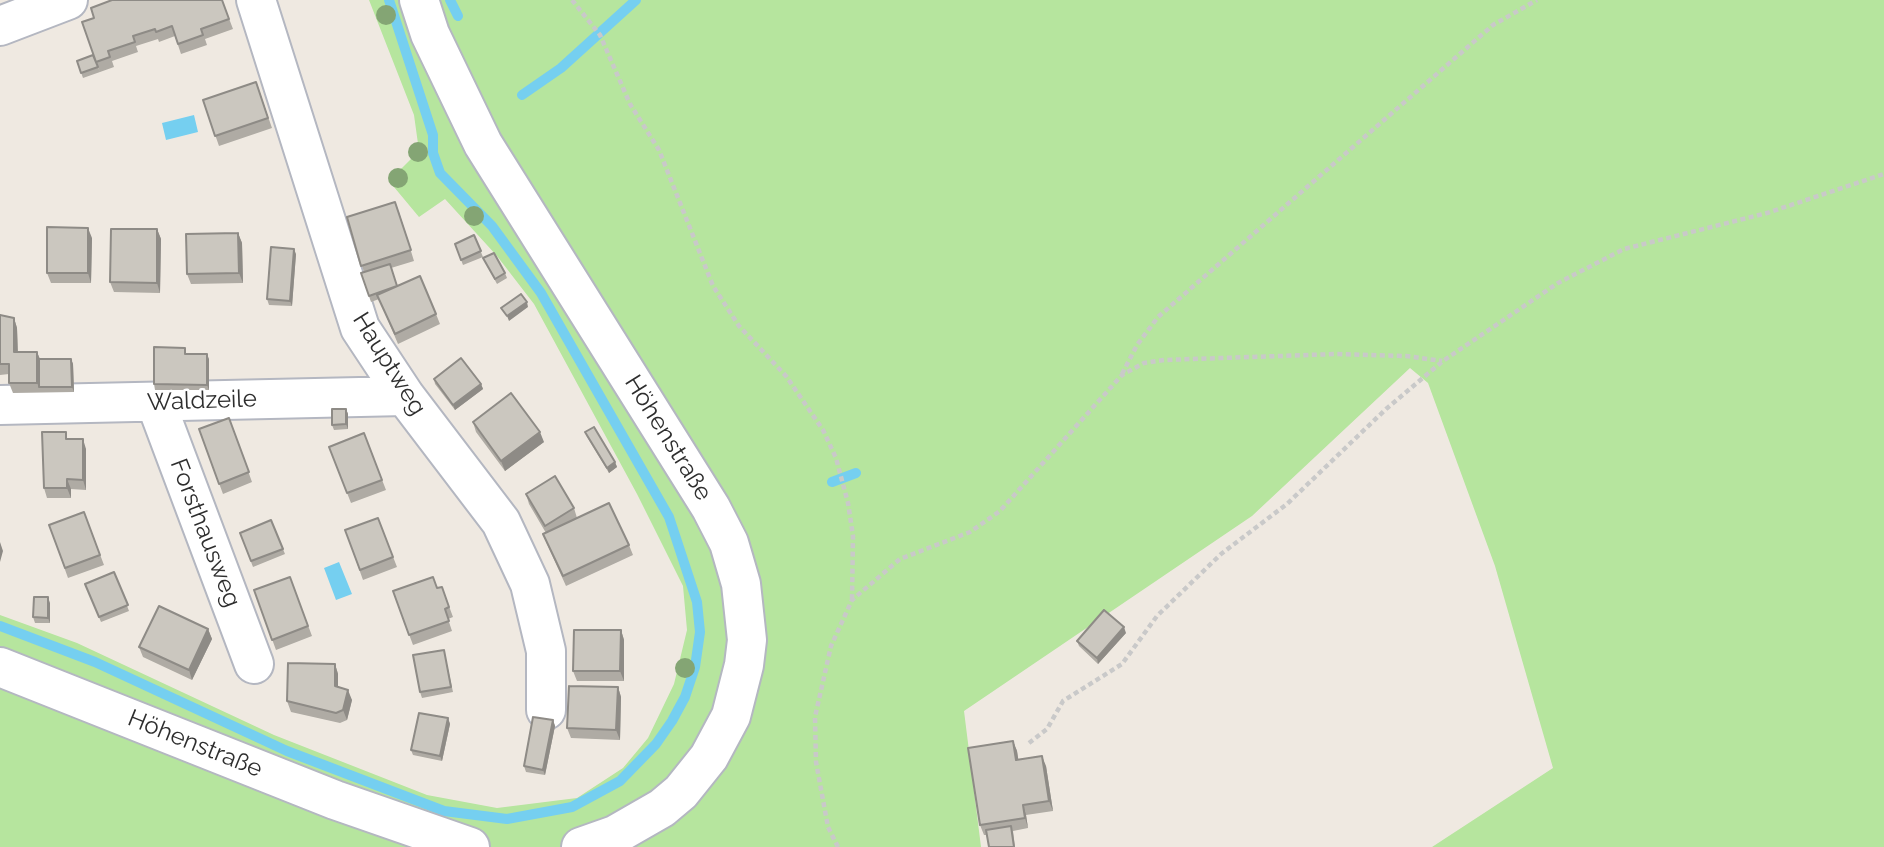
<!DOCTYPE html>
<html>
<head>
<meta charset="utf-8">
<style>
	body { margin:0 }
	canvas { display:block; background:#efe9e1 }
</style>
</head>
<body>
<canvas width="1884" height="847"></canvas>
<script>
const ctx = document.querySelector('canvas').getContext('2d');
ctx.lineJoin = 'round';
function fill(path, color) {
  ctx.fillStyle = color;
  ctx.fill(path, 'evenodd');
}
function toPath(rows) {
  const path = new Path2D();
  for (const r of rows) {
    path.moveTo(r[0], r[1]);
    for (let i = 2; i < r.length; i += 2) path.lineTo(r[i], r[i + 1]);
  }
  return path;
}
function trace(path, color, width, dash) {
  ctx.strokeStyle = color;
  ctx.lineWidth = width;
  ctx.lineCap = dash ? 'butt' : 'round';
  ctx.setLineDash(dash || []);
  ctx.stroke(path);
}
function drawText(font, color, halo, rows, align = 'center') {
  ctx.font = font + ' Raleway,sans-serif';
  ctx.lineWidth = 5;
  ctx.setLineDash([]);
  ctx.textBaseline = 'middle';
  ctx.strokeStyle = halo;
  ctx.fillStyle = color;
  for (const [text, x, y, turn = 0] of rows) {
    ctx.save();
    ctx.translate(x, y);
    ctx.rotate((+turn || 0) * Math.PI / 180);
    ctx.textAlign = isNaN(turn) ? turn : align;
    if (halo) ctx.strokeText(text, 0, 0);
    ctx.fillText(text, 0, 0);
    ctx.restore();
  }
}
const green = toPath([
	[369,0,1884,0,1884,847,1432,847,1553,768,1495,566,1428,383,1410,368,1252,516,964,711,981,847,0,847,0,615,77,643,274,735,427,795,497,808,577,798,623,768,648,738,674,684,687,630,683,586,637,494,534,304,497,256,445,199,419,217,389,181,419,151,414,115]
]);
const water = toPath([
	[194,115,198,132,166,140,162,123],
	[339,562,352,594,336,600,324,568]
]);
const stream = toPath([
	[450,0,458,16],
	[522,95,561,68,636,0],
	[832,482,856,473],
	[0,626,95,662,287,751,444,811,507,819,572,807,620,781,656,744,672,721,685,697,695,667,700,632,697,602,669,517,541,293,492,226,440,173,433,153,433,135,389,0]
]);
const path = toPath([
	[572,0,600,35,630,104,659,150,713,286,739,326,786,376,823,430,836,458,848,503,853,536,852,599],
	[1122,374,1137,345,1158,317,1493,25,1537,0],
	[1029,743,1047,729,1063,701,1122,664,1157,616,1221,554,1287,504,1386,409,1443,361,1558,283,1624,249,1767,213,1884,174],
	[838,847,828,827,816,762,815,717,831,646,852,600,900,559,970,532,1000,511,1122,375,1144,363,1164,360,1337,354,1406,356,1442,361]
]);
const minor = toPath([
	[256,0,360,328,405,396,501,522,530,584,546,651,546,710],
	[419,0,430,34,483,144,711,508,729,543,741,584,747,640,744,665,731,716,709,757,681,792,662,808,615,835,581,847],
	[0,26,68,0],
	[156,403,254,664],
	[0,405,405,396],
	[0,667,335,800,470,847]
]);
const trees = [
	[386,15],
	[418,152],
	[398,178],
	[474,216],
	[685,668]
];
const wall = toPath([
	[222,0,233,29,205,39,207,45,181,54,175,36,159,42,158,39,136,46,138,52,112,61,114,67,100,72,82,22],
	[93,55,100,72,83,78,77,61],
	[256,82,272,128,219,146,203,100],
	[399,212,414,261,391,268,397,286,436,314,440,324,398,344,379,299,371,302,361,273,364,272,347,217],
	[157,229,161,239,160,293,114,292,110,282],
	[238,233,242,243,243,283,191,284,187,274],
	[474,235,483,257,463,265,455,244],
	[92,238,91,283,51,283,47,273],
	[296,254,292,306,269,305,267,299],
	[483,258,505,273,507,278,497,284],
	[0,315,14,318,17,328,18,352,37,352,40,359,71,359,73,364,74,392,13,393,9,383,9,374,0,375],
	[187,354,209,359,209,390,155,390,154,384],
	[434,379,481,384,483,389,455,410,435,384],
	[346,409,348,414,348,429,334,430,332,425],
	[229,418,252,482,223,494,199,429],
	[473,422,544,442,505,471,476,432],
	[585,432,615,462,617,467,609,473,587,437],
	[364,433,386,490,351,503,329,447],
	[69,439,86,449,86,490,71,489,71,498,47,498,44,488],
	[526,494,574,508,577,518,629,545,633,555,566,586,547,544,543,534,546,533,529,504],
	[84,512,104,565,68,578,49,525],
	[378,518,397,567,363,580,345,530],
	[271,520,285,554,253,567,240,533],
	[114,572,129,611,101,622,85,584],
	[290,577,312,636,276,650,254,590],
	[442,587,453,617,448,619,452,631,413,645,393,591,437,588],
	[50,603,50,623,35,623,33,617],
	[208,629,212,639,192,680,143,657,139,647],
	[621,630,624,640,624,681,577,681,573,671],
	[1126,633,1098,664,1079,646,1077,641],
	[444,650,453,692,422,698,420,692],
	[335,664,338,674,338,687,352,700,347,720,340,723,291,712,287,701],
	[618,687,621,697,620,740,571,738,567,728],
	[448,718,450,724,442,761,413,755,411,750],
	[553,720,555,726,545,775,526,772,524,766],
	[1013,741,1017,751,1018,759,1046,766,1053,811,1026,815,1028,828,1013,831,1015,847,987,835,984,835,980,825]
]);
const shadedWall = toPath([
	[88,228,92,238,91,283,88,273],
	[157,229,161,239,160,293,157,283],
	[238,233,242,243,243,283,239,273],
	[294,249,296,254,292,306,290,301],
	[527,302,528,307,509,321,507,316],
	[14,318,17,328,18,362,14,352],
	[37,352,41,362,39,387,37,383],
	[207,354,209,359,209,390,207,385],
	[71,359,73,364,74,392,72,387],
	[481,384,483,389,455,410,453,405],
	[346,409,348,414,348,429,346,424],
	[540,432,544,442,505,471,501,461],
	[83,439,86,449,86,490,83,480],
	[615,462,617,467,609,473,607,468],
	[67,479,71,489,71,498,67,488],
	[0,542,3,551,0,562],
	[48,597,50,603,50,623,48,618],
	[1124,627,1126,633,1098,664,1097,658],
	[208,629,212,639,192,680,189,670],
	[621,630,624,640,624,681,620,671],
	[335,664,338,674,338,696,335,686],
	[618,687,621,697,620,740,616,730],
	[348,690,352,700,347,720,343,710],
	[448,718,450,724,442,761,440,756],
	[553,720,555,726,545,775,543,770],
	[1013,741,1017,751,1020,770,1016,760],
	[1042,756,1046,766,1053,811,1049,801],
	[1023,805,1026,815,1028,828,1025,818]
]);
const building = toPath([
	[112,0,222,0,229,19,201,29,203,35,178,44,172,26,156,32,155,29,133,36,135,42,108,51,110,57,96,62,82,22,94,18,91,8,112,0],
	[93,55,98,67,81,73,77,61,93,55],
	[256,82,268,118,215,136,203,100,256,82],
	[395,202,411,250,361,266,347,217,395,202],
	[47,227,88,228,88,273,47,273,47,227],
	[111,229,157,229,157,283,110,282,111,229],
	[238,233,239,273,187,274,186,234,238,233],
	[474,235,481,251,461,260,455,244,474,235],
	[271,247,294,249,290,301,267,299,271,247],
	[494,253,505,273,495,279,483,258,494,253],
	[390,264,397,286,369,296,361,273,390,264],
	[420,276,436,314,395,334,377,295,420,276],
	[521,294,527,302,507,316,501,308,521,294],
	[0,315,14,318,14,352,37,352,37,383,9,383,9,364,0,364,0,315],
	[154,347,185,348,185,354,207,354,207,385,154,384,154,347],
	[461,358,481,384,453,405,434,379,461,358],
	[39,359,71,359,72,387,39,387,39,359],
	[511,393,540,432,501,461,473,422,511,393],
	[332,409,346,409,346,424,332,425,332,409],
	[229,418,249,472,219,484,199,429,229,418],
	[594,427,615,462,607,468,585,432,594,427],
	[42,432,66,432,66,439,83,439,83,480,67,479,67,488,44,488,42,432],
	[364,433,382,480,347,493,329,447,364,433],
	[555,476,574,508,545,526,526,494,555,476],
	[609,503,629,545,563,576,543,534,609,503],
	[84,512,100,555,65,568,49,525,84,512],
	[378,518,393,557,360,570,345,530,378,518],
	[271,520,283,549,251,561,240,533,271,520],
	[114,572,128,605,99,617,85,584,114,572],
	[290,577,308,626,272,640,254,590,290,577],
	[433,577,437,588,442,587,449,607,445,609,449,621,409,635,393,591,433,577],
	[34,597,48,597,48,618,33,617,34,597],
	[159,606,208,629,189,670,139,647,159,606],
	[1104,610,1124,627,1097,658,1077,641,1104,610],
	[574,630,621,630,620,671,573,671,574,630],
	[444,650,451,687,420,692,413,655,444,650],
	[288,663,335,664,335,686,348,690,343,710,336,713,287,701,288,663],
	[569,686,618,687,616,730,567,728,569,686],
	[419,713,448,718,440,756,411,750,419,713],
	[533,717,553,720,543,770,524,766,533,717],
	[1013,741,1016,760,1042,756,1049,801,1023,805,1025,818,980,825,968,748,1013,741],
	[1011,826,1014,847,989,847,986,830,1011,826]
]);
const streetNames = [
	["Hauptweg",389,364,58],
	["Waldzeile",202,401,-2],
	["Höhenstraße",668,438,58],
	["Forsthausweg",205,533,69],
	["Höhenstraße",195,744,22]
];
fill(green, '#b6e59e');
fill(water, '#75cff0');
trace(stream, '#75cff0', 10);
trace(minor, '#b4b7c1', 42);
trace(path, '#c9c9c9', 4.5, [5, 3.5]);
trace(minor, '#fff', 38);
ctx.fillStyle = '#84a574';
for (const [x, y] of trees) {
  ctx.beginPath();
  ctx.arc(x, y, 10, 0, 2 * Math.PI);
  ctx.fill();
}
fill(wall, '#afaba4');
fill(shadedWall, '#8e8b86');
fill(building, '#cbc7bf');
trace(building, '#8e8b86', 2);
drawText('24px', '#2e2e2e', '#fff', streetNames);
</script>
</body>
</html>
